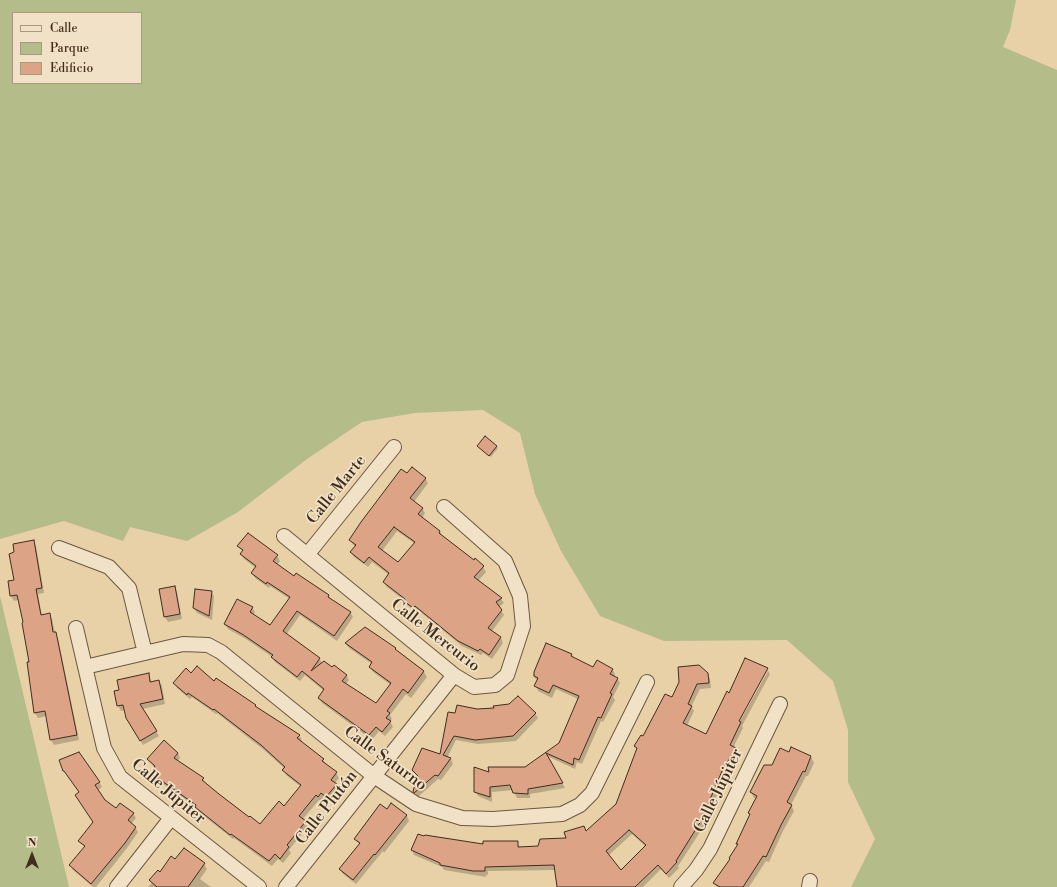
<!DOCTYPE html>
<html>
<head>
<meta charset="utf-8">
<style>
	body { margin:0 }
	#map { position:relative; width:1057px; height:887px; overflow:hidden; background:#e9d1a7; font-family:"Libre Bodoni",serif }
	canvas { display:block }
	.legend { position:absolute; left:12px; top:12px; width:130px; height:72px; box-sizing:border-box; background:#f1e1c6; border:1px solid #aa9982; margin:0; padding:5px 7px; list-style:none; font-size:12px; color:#402e1d }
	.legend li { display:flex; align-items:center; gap:8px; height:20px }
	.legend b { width:20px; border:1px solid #aa9982 }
	.north { position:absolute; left:12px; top:835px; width:40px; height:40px; -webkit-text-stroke:3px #f1e1c6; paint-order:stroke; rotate:0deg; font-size:11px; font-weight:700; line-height:16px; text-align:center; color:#402e1d }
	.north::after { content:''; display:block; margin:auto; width:14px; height:18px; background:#402e1d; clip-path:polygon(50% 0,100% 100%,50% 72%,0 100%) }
</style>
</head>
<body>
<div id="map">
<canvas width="1057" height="887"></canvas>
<ul class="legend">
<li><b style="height:5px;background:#f1e1c6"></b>Calle</li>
<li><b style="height:11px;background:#b4bc89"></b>Parque</li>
<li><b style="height:11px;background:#dca386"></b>Edificio</li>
</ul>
<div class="north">N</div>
</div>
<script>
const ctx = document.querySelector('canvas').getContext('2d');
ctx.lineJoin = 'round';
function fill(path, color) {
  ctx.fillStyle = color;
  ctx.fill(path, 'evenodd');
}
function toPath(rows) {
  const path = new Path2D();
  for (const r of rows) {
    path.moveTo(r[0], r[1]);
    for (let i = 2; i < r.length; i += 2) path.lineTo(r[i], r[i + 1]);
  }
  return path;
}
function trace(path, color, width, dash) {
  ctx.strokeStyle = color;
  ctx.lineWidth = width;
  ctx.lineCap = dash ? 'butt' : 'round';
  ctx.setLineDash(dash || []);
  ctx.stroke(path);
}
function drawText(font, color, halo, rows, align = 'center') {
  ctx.font = font + ' "Libre Bodoni",serif';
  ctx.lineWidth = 3.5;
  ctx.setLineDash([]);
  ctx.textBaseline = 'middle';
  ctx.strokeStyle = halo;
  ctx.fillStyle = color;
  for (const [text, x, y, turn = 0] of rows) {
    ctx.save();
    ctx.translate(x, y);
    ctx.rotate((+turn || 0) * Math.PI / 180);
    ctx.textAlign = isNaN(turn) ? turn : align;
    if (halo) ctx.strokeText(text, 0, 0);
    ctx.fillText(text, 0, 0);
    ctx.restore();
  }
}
const green = toPath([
	[0,0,1016,0,1010,30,1003,47,1057,70,1057,887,851,887,875,839,848,782,848,730,833,681,787,640,664,641,600,616,561,551,535,494,520,433,483,410,415,413,362,422,307,459,238,512,187,541,130,527,123,541,64,521,0,539],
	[13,13,141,13,141,83,13,83],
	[0,596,69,887,0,887]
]);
const shadow = toPath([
	[496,446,498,448,491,457,479,448],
	[407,475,425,478,428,483,414,502,422,508,425,513,422,518,440,531,442,536,474,561,475,560,483,567,486,572,478,581,501,599,504,603,499,607,504,615,492,631,501,638,503,643,492,659,483,653,481,655,462,646,418,610,416,612,408,606,405,601,387,587,384,582,389,575,372,562,368,567,354,557,351,552,355,547,350,540],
	[397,531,415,544,399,564,382,551],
	[33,541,36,546,44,593,38,594,42,616,49,614,52,619,55,633,58,638,79,740,54,745,51,740,47,716,38,718,35,713,28,663,30,662,19,600,14,601,11,596,16,580],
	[239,546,277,556,280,561,277,565,295,578,329,596,331,600,350,612,353,617,337,641,300,615,286,635,319,658,322,663,346,675,349,680,346,684,377,704,391,685,373,672,370,667,372,664,349,648,346,644,395,648,397,652,424,672,427,677,411,698,406,694,390,715,392,719,390,721,393,727,385,736,379,731,372,740,322,703,319,698,324,691,305,675,300,681,275,662,272,657,246,639,228,629,225,624,252,607,255,612,253,616,270,627,290,599,270,586,269,588,255,578,252,573,256,568,244,559,241,554,243,552],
	[175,587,177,592,182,619,168,622,165,617],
	[211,592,214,596,212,620,197,613,194,608],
	[547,644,571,655,574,659,594,668,612,669,615,674,614,677,617,678,620,683,613,697,615,700,603,722,601,721,582,764,577,762,575,769,547,756,565,788,530,794,530,798,517,798,513,790,492,792,492,802,478,796,475,791,490,773,526,768,560,744,578,699,556,689,552,698,538,691,536,686,538,681,533,676],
	[767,669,770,674,742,726,743,728,733,748,738,754,725,776,704,826,678,866,679,868,669,878,661,869,643,887,558,887,556,870,488,871,488,875,486,875,486,877,444,870,442,867,414,855,412,850,424,838,484,845,517,842,520,848,539,847,568,839,586,832,617,804,637,750,635,746,643,738,672,698,707,674,710,679,711,688,700,689,691,707,694,711,687,726,706,735,730,695],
	[766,671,768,671,737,726,736,725],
	[632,834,646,847,621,871,608,856],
	[148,674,152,682,159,681,162,686,165,704,142,709,159,736,143,745,127,718,125,710,121,711,118,706,115,692,120,691],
	[192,674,214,682,255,705,257,708,299,735,302,740,301,742,323,760,326,764,336,773,339,778,334,784,339,790,330,801,324,797,321,801,319,800,302,820,308,827,289,850,291,853,283,863,278,859,272,866,234,838,233,839,199,812,195,806,163,784,155,778,152,773,155,768,148,760,178,753,180,758,177,762,203,779,206,784,249,819,260,825,284,807,301,787,286,775,284,770,285,769,264,750,217,713,216,714,192,697,190,699,177,688,174,683],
	[477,710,535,713,538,718,516,741,478,744,456,740,447,758,451,759,453,764,441,780,438,779,418,797,417,796,414,791,419,778,413,770,440,756,456,714],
	[792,749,811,757,814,763,808,776,806,776,791,805,794,811,783,831,769,862,766,861,749,887,717,887,714,883,731,859,739,845,737,843,751,815,749,813,757,799,754,798,751,792,773,766,789,753],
	[64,771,99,782,102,787,97,791,104,800,116,810,133,813,136,818,131,824,135,827,138,832,127,848,96,887,93,887,73,870,70,865,85,848,80,841,94,822,80,792],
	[392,805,407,816,409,821,384,853,383,851,356,884,343,874,340,869,360,845,355,839,387,811],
	[184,849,204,864,207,869,200,879,211,887,148,887,152,883,150,880,175,861]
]);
const building = toPath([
	[485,436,497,446,489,456,477,446,485,436],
	[412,467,426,478,410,498,423,508,418,514,440,531,439,533,474,560,475,558,484,566,474,577,502,598,496,602,502,610,488,628,501,637,489,655,480,649,478,651,458,641,415,606,413,608,404,601,405,599,383,582,389,573,369,557,364,563,350,552,356,545,349,540,361,522,401,469,407,473,412,467],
	[394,527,415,542,398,562,378,547,394,527],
	[248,533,278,555,273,561,294,576,296,573,329,595,328,597,351,612,334,636,297,611,283,631,320,658,311,671,324,661,332,667,334,665,347,675,342,681,376,703,391,683,369,667,372,662,345,643,365,627,396,648,395,649,424,671,408,693,403,689,387,711,390,713,386,718,391,721,382,732,376,727,369,735,318,698,324,689,302,671,297,677,271,657,273,655,242,634,224,624,237,599,253,607,250,612,270,625,290,597,267,582,266,584,251,573,256,566,240,554,243,550,237,546,248,533],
	[34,540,42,588,36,589,41,615,50,613,53,632,56,632,77,735,50,740,45,711,34,713,27,662,29,662,22,623,23,622,17,595,10,596,8,581,14,580,9,554,14,552,13,544,34,540],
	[175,586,180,614,164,617,159,589,175,586],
	[195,589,212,591,209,616,193,608,195,589],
	[546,643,572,654,571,656,593,667,597,660,613,669,610,674,618,678,610,693,612,694,601,718,598,717,579,760,574,758,573,765,546,753,563,783,528,789,528,794,513,793,510,785,490,787,490,797,474,792,474,767,489,772,488,767,525,767,559,743,579,696,553,685,549,693,534,686,538,678,534,676,534,672,546,643],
	[745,658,768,668,739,721,741,722,730,745,736,748,722,771,701,821,676,861,677,862,666,874,658,865,635,887,557,887,554,865,485,867,485,871,473,871,440,865,440,863,411,850,418,834,424,836,425,835,483,844,483,841,518,841,518,847,538,846,540,839,566,838,564,832,584,826,586,831,616,804,637,748,634,746,641,735,643,736,665,694,672,697,679,682,678,667,699,665,708,673,709,683,697,684,688,704,692,706,683,723,706,734,727,691,729,693,745,658],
	[629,830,646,845,621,870,606,851,629,830],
	[197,666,214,681,216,678,256,705,255,706,300,735,297,738,324,759,322,761,337,772,331,780,337,784,326,797,321,793,318,797,316,795,299,816,306,821,287,845,289,847,280,859,275,854,269,861,231,834,230,835,195,807,196,805,159,779,151,773,155,766,147,759,164,740,178,753,174,758,204,778,202,780,219,794,249,817,250,816,260,824,279,801,284,806,301,785,282,770,285,767,261,745,214,709,213,710,188,693,187,695,173,683,186,668,191,673,197,666],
	[149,673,150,682,159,680,163,699,140,704,157,731,140,741,126,718,123,705,117,706,114,691,119,690,117,680,149,673],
	[518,696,536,713,513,736,475,740,454,736,443,755,451,758,438,776,435,775,414,793,413,791,418,776,412,770,422,748,440,754,448,712,455,713,457,705,477,709,494,708,493,706,509,704,518,696],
	[791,747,811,756,805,772,803,771,787,802,792,805,781,825,766,857,763,856,743,887,720,887,713,883,730,859,729,858,738,844,736,844,750,814,748,813,757,796,750,792,764,765,772,765,780,748,789,752,791,747],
	[79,752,100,782,95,785,105,800,116,808,120,803,134,813,128,820,136,827,125,843,91,884,69,865,85,846,78,841,93,822,75,795,79,792,64,771,63,771,59,760,79,752],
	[391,803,407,815,375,855,374,854,353,880,339,869,360,843,354,839,380,804,387,809,391,803],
	[184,848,205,863,188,887,157,887,149,880,158,870,160,872,171,856,175,859,184,848]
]);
const minor = toPath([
	[284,536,454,675,474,687,495,685,507,675,523,626,520,596,505,561,444,507],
	[59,548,109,567,129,588,145,653],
	[307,555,394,447],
	[76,628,104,748,120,777,259,887],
	[85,667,183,644,208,645,221,652,374,776,416,804,462,818,493,819,562,814,580,805,592,793,647,682],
	[117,887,171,818],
	[286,887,454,675],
	[681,887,696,870,710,849,780,704],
	[809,887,810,881]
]);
const streetNames = [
	["Calle Marte",337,490,-51],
	["Calle Mercurio",435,636,38],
	["Calle Saturno",385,759,36],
	["Calle Júpiter",719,791,-64],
	["Calle Júpiter",168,792,40],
	["Calle Plutón",327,808,-52]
];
fill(green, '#b4bc89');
fill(shadow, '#0003');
fill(building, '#dca386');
trace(building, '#402e1d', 1);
trace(minor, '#6a5740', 16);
trace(minor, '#f1e1c6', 14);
drawText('16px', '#402e1d', '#f1e1c6', streetNames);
</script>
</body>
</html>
